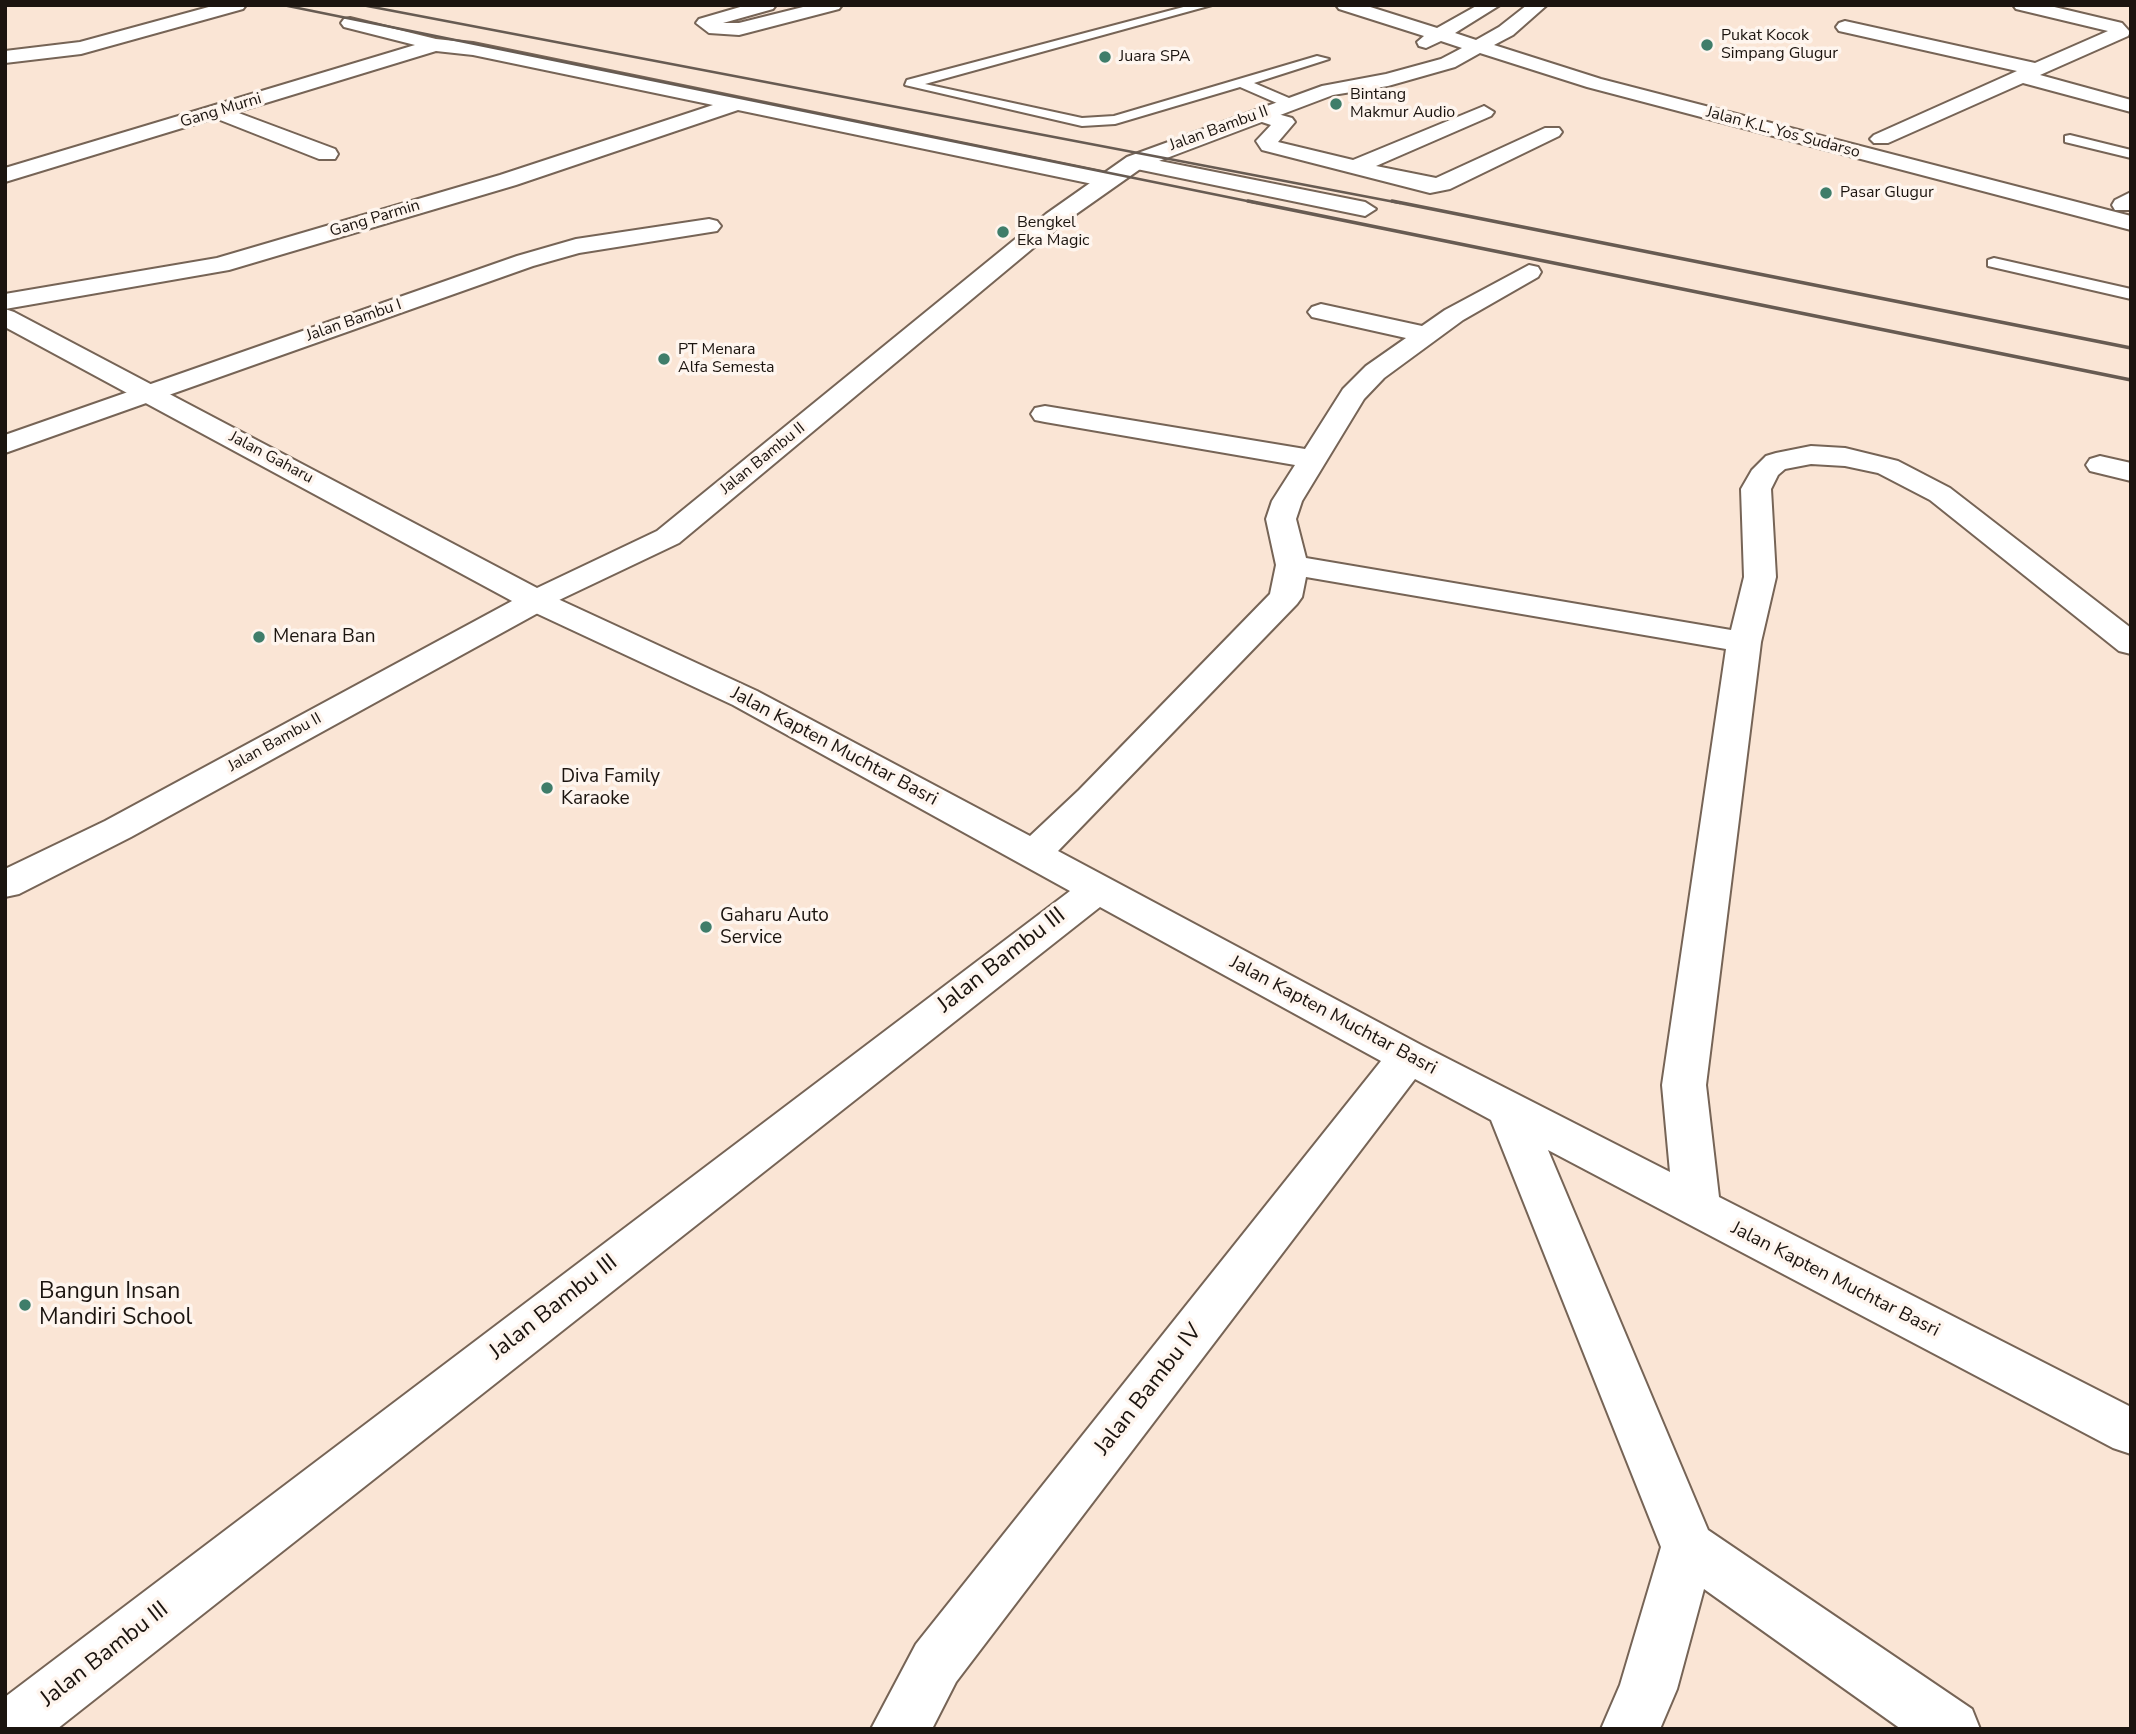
<!DOCTYPE html>
<html>
<head>
<meta charset="utf-8">
<style>
	body { margin:0 }
	#map { position:relative; width:2136px; height:1734px; overflow:hidden; background:#fae5d5; font-family:"Nunito Sans",sans-serif }
	canvas { display:block }
	.frame { position:absolute; inset:0; border:7px solid #1b140f; pointer-events:none }
</style>
</head>
<body>
<div id="map">
<canvas width="2136" height="1734"></canvas>
<div class="frame"></div>
</div>
<script>
const ctx = document.querySelector('canvas').getContext('2d');
ctx.lineJoin = 'round';
function toPath(rows) {
  const path = new Path2D();
  for (const r of rows) {
    path.moveTo(r[0], r[1]);
    for (let i = 2; i < r.length; i += 2) path.lineTo(r[i], r[i + 1]);
  }
  return path;
}
function trace(path, color, width, dash) {
  ctx.strokeStyle = color;
  ctx.lineWidth = width;
  ctx.lineCap = dash ? 'butt' : 'round';
  ctx.setLineDash(dash || []);
  ctx.stroke(path);
}
function fill(path, color) {
  ctx.fillStyle = color;
  ctx.fill(path, 'evenodd');
}
function drawText(font, color, halo, rows, align = 'center') {
  ctx.font = font + ' "Nunito Sans",sans-serif';
  ctx.lineWidth = 7;
  ctx.setLineDash([]);
  ctx.textBaseline = 'middle';
  ctx.strokeStyle = halo;
  ctx.fillStyle = color;
  for (const [text, x, y, turn = 0] of rows) {
    ctx.save();
    ctx.translate(x, y);
    ctx.rotate((+turn || 0) * Math.PI / 180);
    ctx.textAlign = isNaN(turn) ? turn : align;
    if (halo) ctx.strokeText(text, 0, 0);
    ctx.fillText(text, 0, 0);
    ctx.restore();
  }
}
const lane = toPath([
	[1191,5,1212,5,925,84,1082,118,1114,116,1317,56,1329,59,1254,83,1296,101,1296,107,1286,107,1240,87,1115,124,1082,126,905,85,907,80,1191,5],
	[2070,135,2131,150,2131,158,2065,142,2065,136,2070,135],
	[1994,258,2131,289,2131,299,1988,266,1988,260,1994,258]
]);
const street = toPath([
	[216,5,246,5,243,9,81,54,5,63,5,51,80,42,216,5],
	[747,5,776,5,773,9,723,23,739,23,811,5,842,5,839,9,739,35,709,33,696,23,699,19,747,5],
	[2013,5,2046,5,2122,23,2130,32,2128,36,2040,75,2131,100,2131,112,2023,83,1888,143,1874,143,1870,139,1874,135,2017,71,1839,31,1836,27,1839,23,1845,21,2035,63,2108,31,2016,9,2013,5],
	[350,18,436,39,473,43,1107,173,1118,180,1107,187,738,110,516,185,229,270,5,309,5,294,217,258,500,175,713,105,473,55,436,51,236,112,335,149,338,154,335,159,319,159,215,118,5,182,5,168,415,45,344,27,341,23,344,19,350,18],
	[1484,106,1494,112,1491,116,1376,166,1436,178,1545,128,1559,128,1562,132,1559,136,1450,189,1430,193,1262,150,1256,141,1271,125,1253,119,1250,115,1260,109,1292,118,1295,122,1278,142,1353,160,1484,106],
	[1135,156,1365,202,1376,209,1365,216,1127,167,1124,162,1135,156],
	[2131,192,2131,210,2115,210,2112,205,2115,200,2131,192],
	[709,219,717,221,721,226,717,231,579,253,533,266,5,453,5,435,517,256,576,239,709,219],
	[1529,265,1538,267,1541,272,1538,277,1463,320,1384,378,1364,399,1302,501,1296,519,1306,558,1731,630,1744,577,1741,489,1752,470,1766,456,1776,453,1811,446,1845,448,1898,461,1950,488,2131,628,2131,654,2119,651,1930,500,1878,473,1845,466,1811,464,1785,469,1778,475,1771,489,1776,577,1761,642,1706,1085,1719,1197,2131,1407,2131,1454,2113,1448,1548,1150,1708,1530,1972,1709,1980,1729,1901,1729,1704,1589,1677,1689,1660,1729,1601,1729,1620,1685,1661,1547,1491,1120,1415,1079,956,1682,932,1729,871,1729,916,1644,1381,1061,1100,907,57,1729,5,1729,5,1697,1070,891,733,705,525,608,520,601,525,594,536,591,547,594,757,691,1030,836,1079,790,1270,594,1276,565,1266,519,1272,501,1295,465,1045,422,1035,420,1031,414,1035,408,1045,406,1305,449,1343,389,1366,366,1406,338,1312,317,1308,312,1312,307,1321,304,1422,326,1445,310,1529,265],
	[1306,577,1726,649,1662,1085,1670,1172,1423,1046,1058,851,1297,604,1302,597,1306,577],
	[2100,456,2131,463,2131,481,2090,471,2086,465,2090,459,2100,456]
]);
const secondary = toPath([
	[536,591,547,594,552,601,547,608,131,837,19,894,5,897,5,869,105,821,525,594,536,591]
]);
const primary = toPath([
	[1336,5,1364,5,1437,28,1478,5,1500,5,1455,33,1476,40,1499,27,1527,5,1547,5,1513,35,1494,45,1601,79,2131,216,2131,230,1587,87,1480,53,1455,67,1388,86,1333,95,1143,167,1062,224,679,543,536,611,525,608,5,327,5,309,14,312,537,588,657,531,1046,214,1127,157,1322,86,1386,74,1441,59,1462,48,1441,41,1426,48,1419,46,1417,42,1424,36,1339,9,1336,5]
]);
const railFar1 = toPath([
	[283,5,1257,203],
	[362,5,1400,203]
]);
const rail = toPath([
	[1248,201,2131,380],
	[1392,201,2131,348]
]);
const markers = [
	[1707,45,7,"#3f7d6a"],
	[1105,57,7,"#3f7d6a"],
	[1336,104,7,"#3f7d6a"],
	[1826,193,7,"#3f7d6a"],
	[1003,232,7,"#3f7d6a"],
	[664,359,7,"#3f7d6a"],
	[259,637,7,"#3f7d6a"],
	[547,788,7,"#3f7d6a"],
	[706,927,7,"#3f7d6a"],
	[25,1305,7,"#3f7d6a"]
];
const farPoinames = [
	["Pukat Kocok",1721,36],
	["Simpang Glugur",1721,54],
	["Juara SPA",1119,57],
	["Bintang",1350,95],
	["Makmur Audio",1350,113],
	["Pasar Glugur",1840,193],
	["Bengkel",1017,223],
	["Eka Magic",1017,241],
	["PT Menara",678,350],
	["Alfa Semesta",678,368]
];
const farStreetnames = [
	["Gang Murni",221,111,-17],
	["Jalan Bambu II",1219,129,-20],
	["Jalan K.L. Yos Sudarso",1783,133,15],
	["Gang Parmin",375,219,-17],
	["Jalan Bambu I",354,321,-19],
	["Jalan Gaharu",271,458,28],
	["Jalan Bambu II",763,459,-39],
	["Jalan Bambu II",275,743,-29]
];
const poiNames = [
	["Menara Ban",273,637],
	["Diva Family",561,777],
	["Karaoke",561,799],
	["Gaharu Auto",720,916],
	["Service",720,938]
];
const streetNames = [
	["Jalan Kapten Muchtar Basri",834,747,28],
	["Jalan Kapten Muchtar Basri",1333,1016,28],
	["Jalan Kapten Muchtar Basri",1835,1280,27]
];
const nearStreetnames = [
	["Jalan Bambu III",1002,961,-38],
	["Jalan Bambu III",554,1308,-38],
	["Jalan Bambu IV",1149,1390,-52],
	["Jalan Bambu III",105,1655,-38]
];
const nearPoinames = [
	["Bangun Insan",39,1292],
	["Mandiri School",39,1318]
];
trace(lane, '#766456', 4);
trace(street, '#766456', 4);
trace(secondary, '#766456', 4);
trace(primary, '#766456', 4);
fill(lane, '#fff');
fill(street, '#fff');
fill(secondary, '#fff');
fill(primary, '#fff');
trace(railFar1, '#675b52', 2.5);
trace(rail, '#675b52', 3.5);
for (const [x, y, r, color] of markers) {
  const dot = new Path2D();
  dot.arc(x, y, r, 0, 2 * Math.PI);
  ctx.fillStyle = color;
  ctx.fill(dot);
  trace(dot, '#fef5ee', 2.5);
}
drawText('16px', '#1b140f', '#fef5ee', farPoinames, 'left');
drawText('16px', '#1b140f', '#fef5ee', farStreetnames);
drawText('19px', '#1b140f', '#fef5ee', poiNames, 'left');
drawText('19px', '#1b140f', '#fef5ee', streetNames);
drawText('23px', '#1b140f', '#fef5ee', nearStreetnames);
drawText('23px', '#1b140f', '#fef5ee', nearPoinames, 'left');
</script>
</body>
</html>
